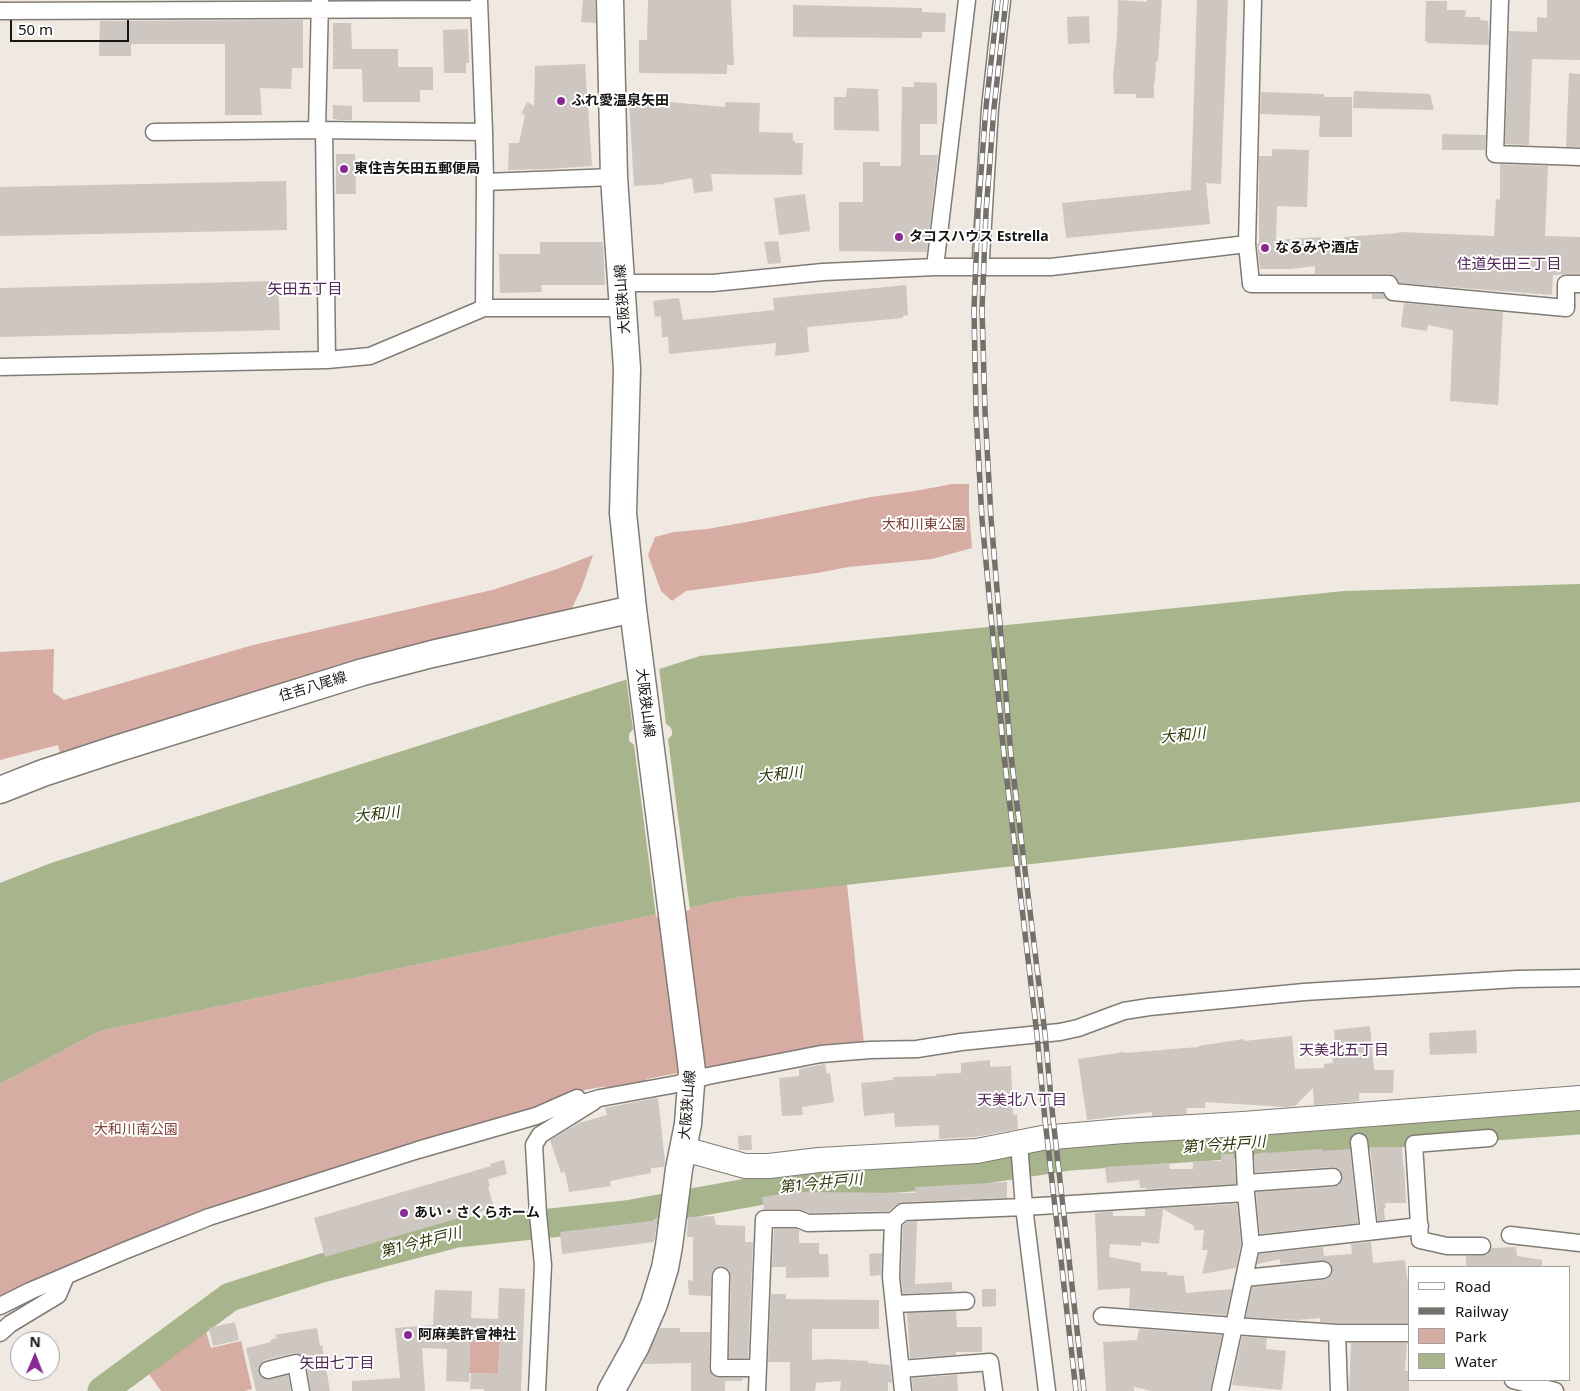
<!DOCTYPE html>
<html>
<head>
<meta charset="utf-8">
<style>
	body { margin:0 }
	#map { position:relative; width:1580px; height:1391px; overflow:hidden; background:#efe9e1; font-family:"Noto Sans",sans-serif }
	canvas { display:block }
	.legend { position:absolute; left:1408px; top:1266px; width:162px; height:115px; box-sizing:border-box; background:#fff; border:1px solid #a2a1a0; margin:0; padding:6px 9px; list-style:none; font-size:15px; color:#171512 }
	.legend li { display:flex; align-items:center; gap:10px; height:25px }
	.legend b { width:25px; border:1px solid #a2a1a0 }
	.north { position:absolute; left:10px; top:1331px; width:50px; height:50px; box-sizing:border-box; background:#fff; border:1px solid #a2a1a0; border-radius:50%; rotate:1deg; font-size:14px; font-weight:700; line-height:20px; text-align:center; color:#171512 }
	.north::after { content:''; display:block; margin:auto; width:18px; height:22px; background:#892a93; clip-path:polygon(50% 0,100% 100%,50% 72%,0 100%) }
	.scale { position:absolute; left:10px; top:20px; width:119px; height:22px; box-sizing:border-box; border:2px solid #171512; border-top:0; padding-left:6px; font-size:15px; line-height:18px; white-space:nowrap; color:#171512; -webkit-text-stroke:4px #fff; paint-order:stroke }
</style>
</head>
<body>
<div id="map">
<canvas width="1580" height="1391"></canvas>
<ul class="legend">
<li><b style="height:6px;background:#fff"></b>Road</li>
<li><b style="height:6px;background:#74706b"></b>Railway</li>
<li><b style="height:14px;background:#d6aca3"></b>Park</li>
<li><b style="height:14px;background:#a8b58c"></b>Water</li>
</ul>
<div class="north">N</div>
<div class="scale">50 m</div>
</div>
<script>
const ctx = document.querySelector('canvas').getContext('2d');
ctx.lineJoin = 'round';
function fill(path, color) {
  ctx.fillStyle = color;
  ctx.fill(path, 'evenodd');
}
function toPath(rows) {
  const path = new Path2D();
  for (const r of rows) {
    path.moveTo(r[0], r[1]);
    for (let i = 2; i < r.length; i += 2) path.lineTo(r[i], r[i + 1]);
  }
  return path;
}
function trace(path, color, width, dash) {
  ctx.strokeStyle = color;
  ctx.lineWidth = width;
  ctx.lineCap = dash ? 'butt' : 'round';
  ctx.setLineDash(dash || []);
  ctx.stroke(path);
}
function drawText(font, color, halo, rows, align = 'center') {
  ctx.font = font + ' "Noto Sans","Noto Sans JP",sans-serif';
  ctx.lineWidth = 4;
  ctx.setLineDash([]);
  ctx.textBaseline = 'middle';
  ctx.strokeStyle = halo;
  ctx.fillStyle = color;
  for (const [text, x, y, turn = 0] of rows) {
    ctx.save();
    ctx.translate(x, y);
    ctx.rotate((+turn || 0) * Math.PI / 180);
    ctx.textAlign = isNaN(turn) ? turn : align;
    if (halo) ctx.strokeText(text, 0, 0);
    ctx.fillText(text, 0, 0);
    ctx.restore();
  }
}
const green = toPath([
	[952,484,969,484,969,511,972,548,932,559,848,567,817,573,686,591,672,601,661,591,648,555,655,537,674,532,707,529,747,522,871,497,915,491],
	[593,555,582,587,571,610,61,757,58,745,0,760,0,652,54,649,53,692,64,700,253,645,492,590,557,569],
	[847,884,864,1044,693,1070,647,1079,644,1083,619,1088,601,1087,585,1090,554,1101,540,1109,299,1179,247,1199,0,1304,0,1084,100,1031,740,897],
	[205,1328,211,1348,241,1341,252,1389,245,1391,161,1391,147,1371,193,1335],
	[470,1340,500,1341,498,1374,469,1373]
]);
const water = toPath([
	[1580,584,1580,802,740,897,100,1031,0,1084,0,883,51,863,700,656,1344,591]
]);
const pier = toPath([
	[659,667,666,724,670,727,672,730,672,735,668,739,690,910,656,917,634,745,629,741,629,734,633,729,626,677]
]);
const river = toPath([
	[102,1391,230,1297,322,1268,457,1233,626,1215,807,1182,898,1178,966,1172,1070,1156,1580,1120]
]);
const building = toPath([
	[583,0,595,0,596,23,581,22],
	[648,0,731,0,734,65,727,65,727,74,639,73,639,40,647,40],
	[1118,0,1147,2,1147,0,1162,0,1158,61,1156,61,1155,82,1154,82,1154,98,1136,98,1136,94,1114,94,1113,78,1117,35],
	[1197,0,1228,0,1221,184,1206,183,1210,224,1066,238,1062,203,1191,190],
	[1547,0,1580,0,1580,60,1532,59,1529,145,1505,144,1509,31,1537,32,1537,17,1547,18],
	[1426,1,1447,1,1447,10,1466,10,1465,17,1480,17,1480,20,1488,21,1489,45,1427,43,1427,41,1425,41],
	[793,5,922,8,922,12,946,13,945,32,922,32,922,38,793,37],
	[1089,16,1090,43,1068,44,1067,17],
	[303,20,303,68,292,68,291,89,260,88,262,115,225,115,225,44,131,44,131,56,99,56,100,21],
	[333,23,351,23,352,49,398,49,398,67,433,67,433,90,420,90,420,102,363,102,362,69,333,69],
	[468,29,469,63,466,63,466,73,444,73,443,30],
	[585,64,592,166,548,169,508,170,509,143,519,143,525,115,521,114,527,102,534,106,535,66],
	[1569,73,1580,74,1580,147,1566,147],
	[914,82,937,83,937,124,920,124,920,155,938,155,927,252,839,251,839,202,863,202,863,162,880,162,880,166,901,166,902,87,914,87],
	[847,88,878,89,879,131,834,130,834,97,846,97],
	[1354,91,1430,94,1434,110,1353,108],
	[1261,92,1324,94,1324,97,1352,97,1352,137,1319,137,1320,116,1260,114],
	[668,100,669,102,725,107,725,102,760,103,759,132,793,133,793,141,795,141,795,143,803,143,802,175,711,174,713,191,694,193,692,178,664,183,664,184,634,186,629,103],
	[333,105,352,106,352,120,337,120,337,119,333,119],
	[1442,134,1486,135,1485,150,1442,150],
	[1272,149,1309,150,1307,207,1277,206,1276,240,1321,237,1321,241,1344,239,1344,237,1399,233,1399,232,1494,236,1496,199,1500,200,1500,164,1548,166,1545,236,1580,237,1580,274,1553,275,1552,295,1399,283,1395,276,1389,274,1315,274,1315,266,1290,269,1260,269,1257,244,1259,243,1259,156,1272,156],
	[336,154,355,154,356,194,336,194],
	[286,181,287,230,0,236,0,187],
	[805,194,810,231,779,235,774,198],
	[778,241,781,263,768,264,764,242],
	[540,242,603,242,605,285,541,285,542,292,500,293,499,254,540,254],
	[278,281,280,330,0,337,0,288],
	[906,285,908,315,903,316,903,318,807,327,809,352,775,356,776,343,669,354,668,337,662,337,661,316,655,317,653,301,679,298,683,320,774,310,773,298],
	[1372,294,1383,294,1386,299,1372,299],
	[1404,303,1503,312,1498,405,1450,401,1453,330,1428,325,1427,331,1401,327],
	[1370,1026,1374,1070,1394,1070,1393,1093,1359,1093,1359,1101,1314,1105,1313,1088,1295,1106,1286,1107,1205,1102,1205,1108,1186,1108,1187,1114,1152,1116,1152,1112,1087,1120,1078,1059,1124,1052,1125,1053,1198,1047,1198,1046,1244,1039,1244,1041,1292,1036,1295,1069,1324,1068,1324,1064,1333,1063,1331,1044,1335,1044,1334,1030],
	[1476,1030,1477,1053,1430,1055,1429,1033],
	[990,1060,990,1067,1011,1066,1013,1115,1017,1114,1018,1129,975,1137,939,1139,939,1125,895,1127,894,1113,864,1116,861,1083,893,1080,893,1077,937,1076,936,1074,961,1073,961,1063],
	[825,1064,827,1074,830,1073,834,1102,802,1107,803,1115,782,1116,779,1078,799,1076,799,1069],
	[656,1098,658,1099,661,1124,665,1162,664,1167,651,1168,651,1173,610,1181,611,1186,569,1192,565,1172,561,1173,550,1140,579,1123,607,1115,605,1108],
	[751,1135,752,1150,739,1150,738,1136],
	[1370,1147,1402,1147,1403,1166,1404,1165,1406,1203,1385,1203,1386,1208,1384,1208,1385,1220,1378,1221],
	[1322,1149,1322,1151,1350,1149,1358,1223,1260,1234,1256,1192,1334,1187,1339,1185,1343,1177,1341,1171,1337,1168,1332,1167,1255,1172,1254,1154,1266,1152,1267,1153],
	[1221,1154,1234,1154,1236,1184,1146,1189,1146,1188,1140,1188,1139,1180,1107,1183,1105,1167,1169,1163,1170,1169,1193,1169,1193,1161,1221,1161],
	[504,1160,507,1174,488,1179,490,1187,488,1187,494,1208,325,1257,314,1218,491,1166,490,1164],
	[1007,1182,1007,1198,903,1202,896,1205,889,1211,810,1213,798,1209,764,1209,762,1197,802,1191,802,1192,915,1193,915,1187],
	[1237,1204,1241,1244,1236,1268,1202,1274,1208,1250,1202,1250,1204,1230,1194,1230,1194,1226,1163,1209,1159,1244,1141,1242,1141,1246,1110,1244,1109,1257,1141,1263,1141,1271,1167,1272,1167,1275,1184,1276,1186,1293,1232,1289,1226,1315,1129,1308,1130,1288,1098,1290,1095,1213,1113,1211,1113,1216,1145,1216,1145,1209],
	[714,1216,716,1225,745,1226,745,1242,753,1242,748,1358,729,1358,731,1276,729,1271,726,1267,721,1266,713,1270,711,1276,711,1296,689,1295,688,1280,693,1281,693,1237,687,1237,688,1217],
	[658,1217,654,1242,562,1254,560,1232,652,1221],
	[917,1221,915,1284,952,1282,952,1290,955,1290,955,1291,903,1294,901,1277,903,1226,907,1222],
	[774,1229,796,1229,799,1230,799,1243,819,1243,819,1254,828,1254,829,1277,786,1278,786,1267,772,1267],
	[1371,1242,1373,1263,1405,1260,1409,1292,1409,1323,1337,1323,1320,1322,1320,1318,1297,1320,1246,1317,1252,1287,1324,1280,1329,1278,1332,1274,1331,1265,1327,1261,1280,1264,1280,1259,1257,1264,1259,1254,1323,1247,1324,1256,1352,1254,1351,1244],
	[1516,1247,1517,1256,1542,1260,1542,1267,1466,1267,1466,1256,1487,1255,1492,1248],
	[882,1253,881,1275,870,1276,869,1254],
	[499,1288,525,1289,521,1391,484,1391,484,1389,470,1389,471,1373,498,1374,500,1341,470,1340,469,1382,446,1381,447,1349,422,1348,425,1391,352,1391,352,1381,400,1378,395,1328,433,1325,435,1290,472,1291,471,1318,498,1319],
	[982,1289,996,1289,996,1306,982,1307],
	[771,1294,786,1294,786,1299,879,1300,879,1329,812,1329,812,1360,829,1359,868,1361,868,1363,890,1365,892,1383,888,1382,888,1391,840,1391,841,1381,816,1383,815,1391,790,1391,790,1362,768,1362],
	[956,1311,957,1327,982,1327,982,1352,956,1352,956,1355,910,1358,907,1313],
	[235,1322,239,1340,213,1346,209,1328],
	[317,1328,320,1346,322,1345,330,1391,311,1391,306,1361,303,1356,298,1353,294,1353,265,1360,261,1363,258,1368,261,1377,266,1380,288,1375,291,1391,256,1391,246,1348,271,1342,270,1340,277,1338,275,1335],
	[660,1328,680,1328,680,1332,710,1332,709,1368,711,1373,714,1377,719,1378,743,1378,742,1381,725,1381,725,1391,691,1391,691,1363,643,1364],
	[1139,1329,1222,1335,1210,1391,1152,1391,1134,1387,1134,1391,1106,1391,1103,1342,1137,1340],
	[1242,1337,1267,1338,1266,1349,1286,1351,1282,1390,1232,1385],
	[1351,1343,1407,1343,1405,1371,1409,1371,1409,1391,1349,1391],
	[957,1375,958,1391,913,1391,912,1378]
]);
const street = toPath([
	[479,0,484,132],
	[1500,0,1495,154,1580,157],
	[0,11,479,9],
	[324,130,327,360],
	[154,132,317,130],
	[485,182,614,177],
	[1247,244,1251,284,1389,284,1393,292,1566,308,1566,284,1580,284],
	[981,257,990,108,1002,0],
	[935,267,967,0],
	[622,283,713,283,823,272,935,267,1051,267,1247,244,1253,0],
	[484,308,623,308],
	[0,367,327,360,370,356,484,308,485,182,484,132,317,130,320,0],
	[1243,1124,1246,1193,1251,1245,1234,1326,1337,1333,1409,1333],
	[1359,1142,1369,1232],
	[1019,1143,1024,1207,1047,1391],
	[1246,1183,1333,1177],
	[893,1221,891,1277,903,1391],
	[1510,1235,1580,1243],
	[1251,1245,1420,1226],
	[1482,1246,1447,1246,1420,1240,1414,1144,1489,1138],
	[721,1276,719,1368,757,1368],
	[1245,1278,1323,1270],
	[894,1304,966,1301],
	[0,1306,30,1291,124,1251,209,1217,418,1150,536,1116,577,1098,580,1104,600,1098,677,1084,708,1076,821,1054,870,1050,917,1049,961,1042,1060,1032,1078,1028,1124,1011,1149,1007,1304,992,1517,979,1580,978],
	[1102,1316,1234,1326,1220,1391],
	[0,1333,10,1324,58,1295,66,1276],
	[1337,1333,1339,1391],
	[901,1369,990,1362,994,1391],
	[268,1370,296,1363,301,1391],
	[1513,1380,1555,1391],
	[537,1391,543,1265,538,1214,534,1145,540,1135,593,1102],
	[757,1391,764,1219,798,1219,808,1223,893,1221,903,1212,1024,1207,1246,1193]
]);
const secondary = toPath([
	[684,1149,745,1166,769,1166,819,1160,977,1151,1042,1138,1123,1131,1243,1124,1580,1098]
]);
const primary = toPath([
	[610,0,614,177,627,369,623,513,633,609,692,1071,688,1124,679,1169,669,1246,665,1268,654,1304,636,1346,611,1391],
	[0,790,43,773,116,749,363,672,432,654,633,609]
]);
const rail = toPath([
	[998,0,986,107,978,212,974,309,976,413,982,519,1004,756,1037,1035,1045,1120,1076,1391],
	[1006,0,994,108,986,212,982,309,985,411,991,518,1011,755,1045,1034,1053,1119,1084,1391]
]);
const markers = [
	[561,101,5,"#892a93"],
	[344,169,5,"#892a93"],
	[899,237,5,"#892a93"],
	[1265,248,5,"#892a93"],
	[404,1213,5,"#892a93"],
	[408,1335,5,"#892a93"]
];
const poiNames = [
	["ふれ愛温泉矢田",571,101],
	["東住吉矢田五郵便局",354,169],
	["タコスハウス Estrella",909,237],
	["なるみや酒店",1275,248],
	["あい・さくらホーム",414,1213],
	["阿麻美許曾神社",418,1335]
];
const streetNames = [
	["大阪狭山線",623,299,-94],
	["住吉八尾線",313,687,-17],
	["大阪狭山線",645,703,83],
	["大阪狭山線",688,1105,-85]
];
const parkNames = [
	["大和川東公園",924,525],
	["大和川南公園",136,1130]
];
const neighbourhoodNames = [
	["住道矢田三丁目",1509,265],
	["矢田五丁目",305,290],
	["天美北五丁目",1344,1051],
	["天美北八丁目",1022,1101],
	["矢田七丁目",337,1364]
];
const waterNames = [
	["大和川",1183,736,-6],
	["大和川",780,775,-6],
	["大和川",377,815,-6],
	["第1今井戸川",1224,1145,-4],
	["第1今井戸川",821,1184,-6],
	["第1今井戸川",421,1243,-14]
];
fill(green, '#d6aca3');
fill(water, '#a8b58c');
fill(pier, '#efe9e1');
trace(river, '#a8b58c', 29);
fill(building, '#cec6c0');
trace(street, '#807b74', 19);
trace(secondary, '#807b74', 26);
trace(primary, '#807b74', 29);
trace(street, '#fff', 16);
trace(secondary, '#fff', 24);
trace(primary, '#fff', 26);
trace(rail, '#74706b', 5.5);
trace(rail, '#fff', 4, [11]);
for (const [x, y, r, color] of markers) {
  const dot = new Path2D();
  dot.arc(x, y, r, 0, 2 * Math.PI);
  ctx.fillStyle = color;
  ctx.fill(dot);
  trace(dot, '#fff', 2);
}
drawText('bold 14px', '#171512', '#fff', poiNames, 'left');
drawText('14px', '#171512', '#fff', streetNames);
drawText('14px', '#7f4135', '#fff', parkNames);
drawText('15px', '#55275a', '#fff', neighbourhoodNames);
drawText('italic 15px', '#293403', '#fff', waterNames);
</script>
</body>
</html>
